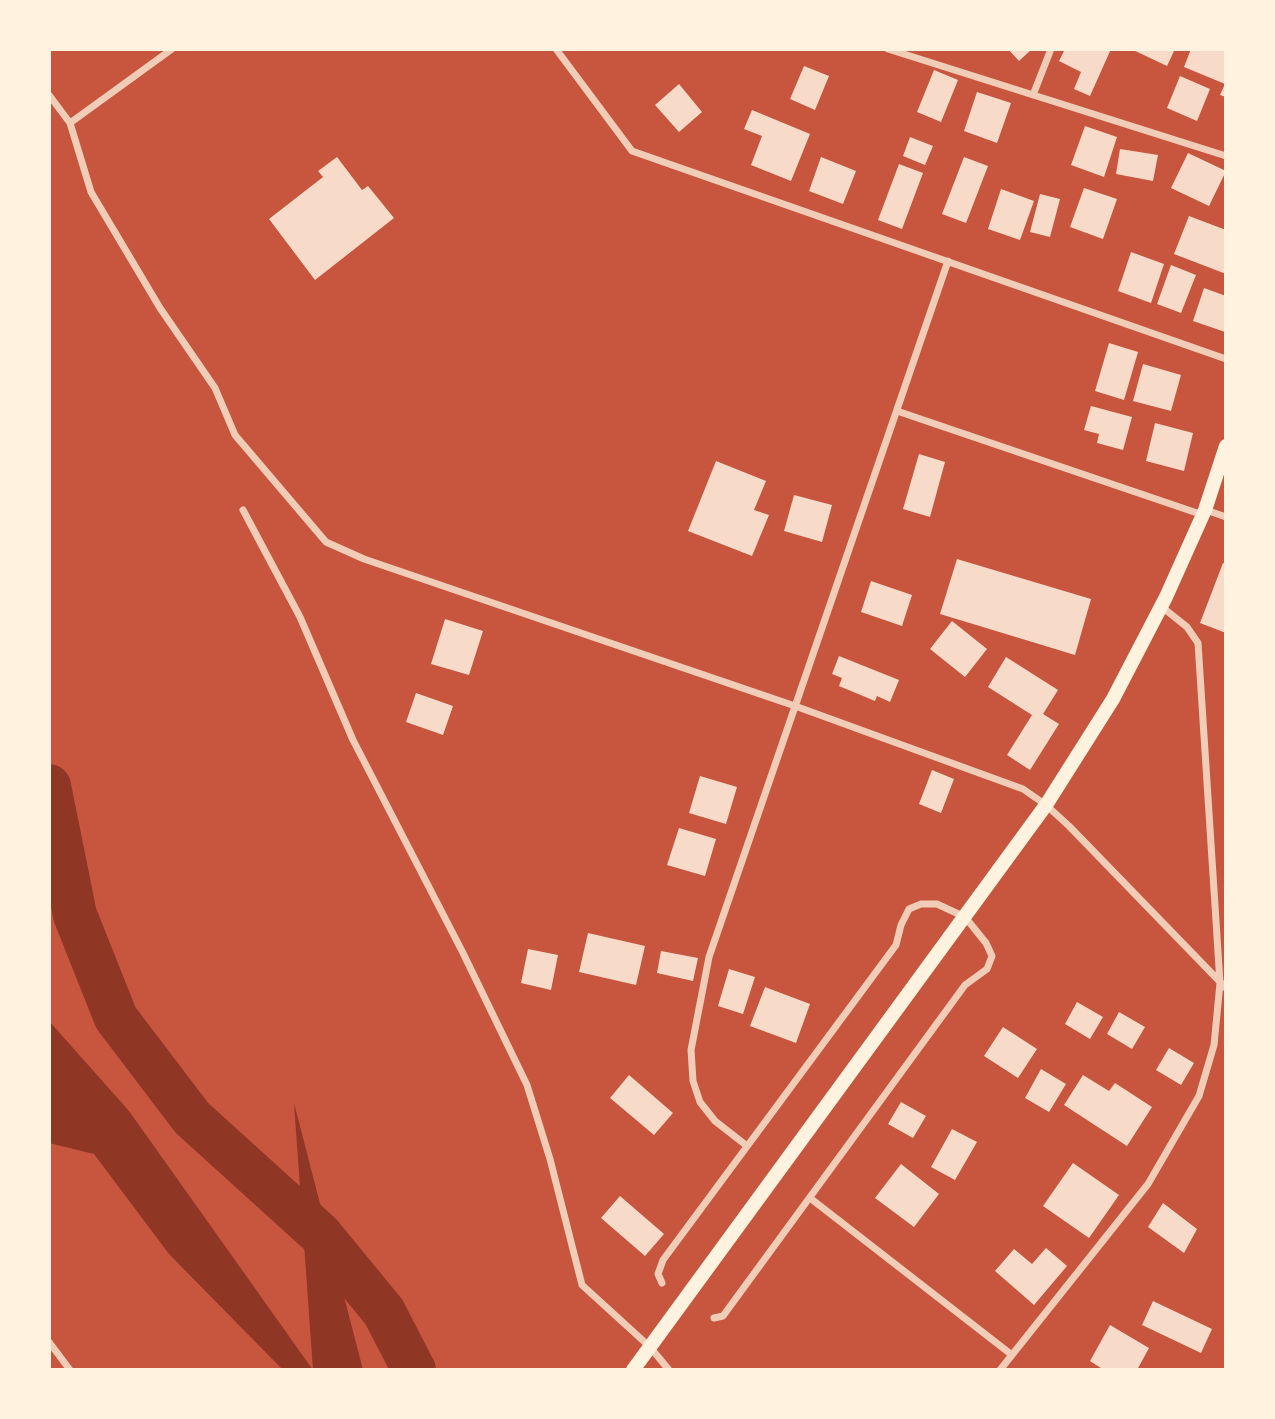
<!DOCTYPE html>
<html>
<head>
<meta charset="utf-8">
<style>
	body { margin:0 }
	#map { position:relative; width:1275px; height:1419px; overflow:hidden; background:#c8553d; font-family:Cabin,sans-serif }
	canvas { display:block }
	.frame { position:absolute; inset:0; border:51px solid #fff3e0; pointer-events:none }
</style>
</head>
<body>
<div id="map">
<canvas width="1275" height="1419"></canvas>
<div class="frame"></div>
</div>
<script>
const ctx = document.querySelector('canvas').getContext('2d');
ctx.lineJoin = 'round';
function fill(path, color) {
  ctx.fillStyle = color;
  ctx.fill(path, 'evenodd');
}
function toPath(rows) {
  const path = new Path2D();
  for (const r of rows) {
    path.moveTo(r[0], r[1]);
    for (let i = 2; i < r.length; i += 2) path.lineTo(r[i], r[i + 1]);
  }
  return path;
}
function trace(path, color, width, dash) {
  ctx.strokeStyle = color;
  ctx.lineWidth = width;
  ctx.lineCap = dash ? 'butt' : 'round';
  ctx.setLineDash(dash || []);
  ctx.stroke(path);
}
const water = toPath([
	[49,1021,129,1111,313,1370,294,1103,363,1370,283,1370,169,1254,94,1154,49,1143]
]);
const river = toPath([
	[49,786,75,915,116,1018,192,1118,320,1234,384,1312,414,1370]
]);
const building = toPath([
	[1008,49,1032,49,1019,61],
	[1065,49,1111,49,1090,96,1074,89,1081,72,1059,61],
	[1131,49,1175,49,1167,66],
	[1191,49,1226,49,1226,97,1220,95,1225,84,1184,67],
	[804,66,829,76,815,110,790,99],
	[934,70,958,80,941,122,917,112],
	[1180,76,1210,89,1197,121,1167,108],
	[679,84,702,112,679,132,655,105],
	[977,92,1011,103,997,143,964,131],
	[752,110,810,134,791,181,751,165,762,136,744,129],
	[1085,126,1117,137,1104,177,1071,165],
	[910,137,933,146,925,165,903,156],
	[1120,149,1158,155,1153,181,1116,174],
	[1188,153,1226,171,1209,206,1171,188],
	[337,157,362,190,368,186,394,218,315,280,269,219,323,177,318,171],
	[821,157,856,171,843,204,809,191],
	[964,157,988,166,966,223,942,214],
	[899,164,923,173,902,229,878,220],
	[1084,188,1117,199,1103,239,1070,227],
	[1001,189,1034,201,1020,240,988,229],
	[1040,194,1060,199,1050,237,1030,232],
	[1189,216,1226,230,1226,274,1174,254],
	[1131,252,1164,264,1151,303,1118,291],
	[1171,265,1196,275,1181,313,1157,304],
	[1204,288,1226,296,1225,332,1193,321],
	[1109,343,1138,352,1124,400,1095,391],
	[1143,364,1181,375,1171,411,1133,401],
	[1091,406,1132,417,1123,450,1097,443,1099,434,1084,430],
	[1155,423,1193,433,1184,471,1146,461],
	[919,454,945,462,930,517,903,509],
	[716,461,766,481,754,510,769,515,752,556,688,531],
	[794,495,832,505,822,542,784,531],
	[957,559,1091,599,1075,655,940,614],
	[1223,563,1226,564,1226,633,1200,623],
	[871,581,912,595,902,626,861,612],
	[445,619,483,631,469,675,431,664],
	[952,621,987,649,965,677,930,649],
	[839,656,899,680,890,702,877,696,875,701,839,686,842,678,832,674],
	[1006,657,1058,690,1043,714,1059,724,1030,770,1007,755,1032,715,988,687],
	[416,693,453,706,443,735,406,722],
	[932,770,954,779,941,813,919,804],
	[700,776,737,787,726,824,689,813],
	[679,828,716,839,705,876,667,865],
	[588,933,645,946,636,985,579,972],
	[528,949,558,955,551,990,521,983],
	[661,951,698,958,693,981,657,973],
	[729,969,755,977,743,1014,718,1006],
	[765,987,810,1004,796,1043,750,1026],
	[1077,1002,1103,1017,1090,1039,1065,1024],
	[1119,1012,1145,1027,1132,1049,1107,1034],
	[1003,1027,1037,1049,1018,1078,984,1056],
	[1169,1048,1194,1063,1181,1085,1156,1070],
	[1041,1069,1066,1084,1049,1112,1025,1098],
	[629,1075,673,1113,654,1135,610,1098],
	[1083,1075,1109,1091,1115,1083,1152,1107,1127,1146,1064,1105],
	[901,1102,926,1116,913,1138,888,1124],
	[952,1129,977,1142,955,1180,931,1167],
	[1073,1163,1119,1195,1089,1238,1043,1206],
	[901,1164,939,1194,914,1227,875,1198],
	[620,1196,664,1234,645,1256,601,1218],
	[1163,1203,1197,1229,1184,1253,1148,1227],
	[1046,1248,1067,1266,1034,1305,995,1271,1014,1249,1032,1264],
	[1153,1301,1212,1329,1201,1353,1142,1325],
	[1110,1325,1149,1348,1137,1370,1104,1370,1090,1361]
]);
const minor = toPath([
	[556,49,632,151,1226,359],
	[888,49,1226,156],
	[49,95,70,123,91,192,160,308,215,388,235,435,326,542,364,559,795,706,1023,789,1046,805,1069,826,1226,988],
	[1033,95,1051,49],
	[70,123,172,49],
	[897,411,1203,515],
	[243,510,300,617,353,740,463,953,527,1085,550,1159,582,1285,650,1347,669,1370],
	[1206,510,1226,517],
	[747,1146,715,1121,700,1102,693,1081,691,1050,709,957,948,261],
	[810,1198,1012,1355],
	[662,1283,658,1274,663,1260,896,945,901,925,909,909,921,904,937,904,965,917,986,943,992,956,987,969,965,985,723,1316,714,1318],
	[49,1342,70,1370],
	[1000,1370,1148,1184,1199,1096,1214,1045,1220,983,1198,643,1187,627,1162,607]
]);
const secondary = toPath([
	[633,1370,1046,805,1113,699,1166,597,1205,510,1226,446]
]);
fill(water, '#8f3625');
trace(river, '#8f3625', 44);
fill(building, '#f7dbc8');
trace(minor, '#f1ccb7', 7);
trace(secondary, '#fff3e0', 14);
</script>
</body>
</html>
